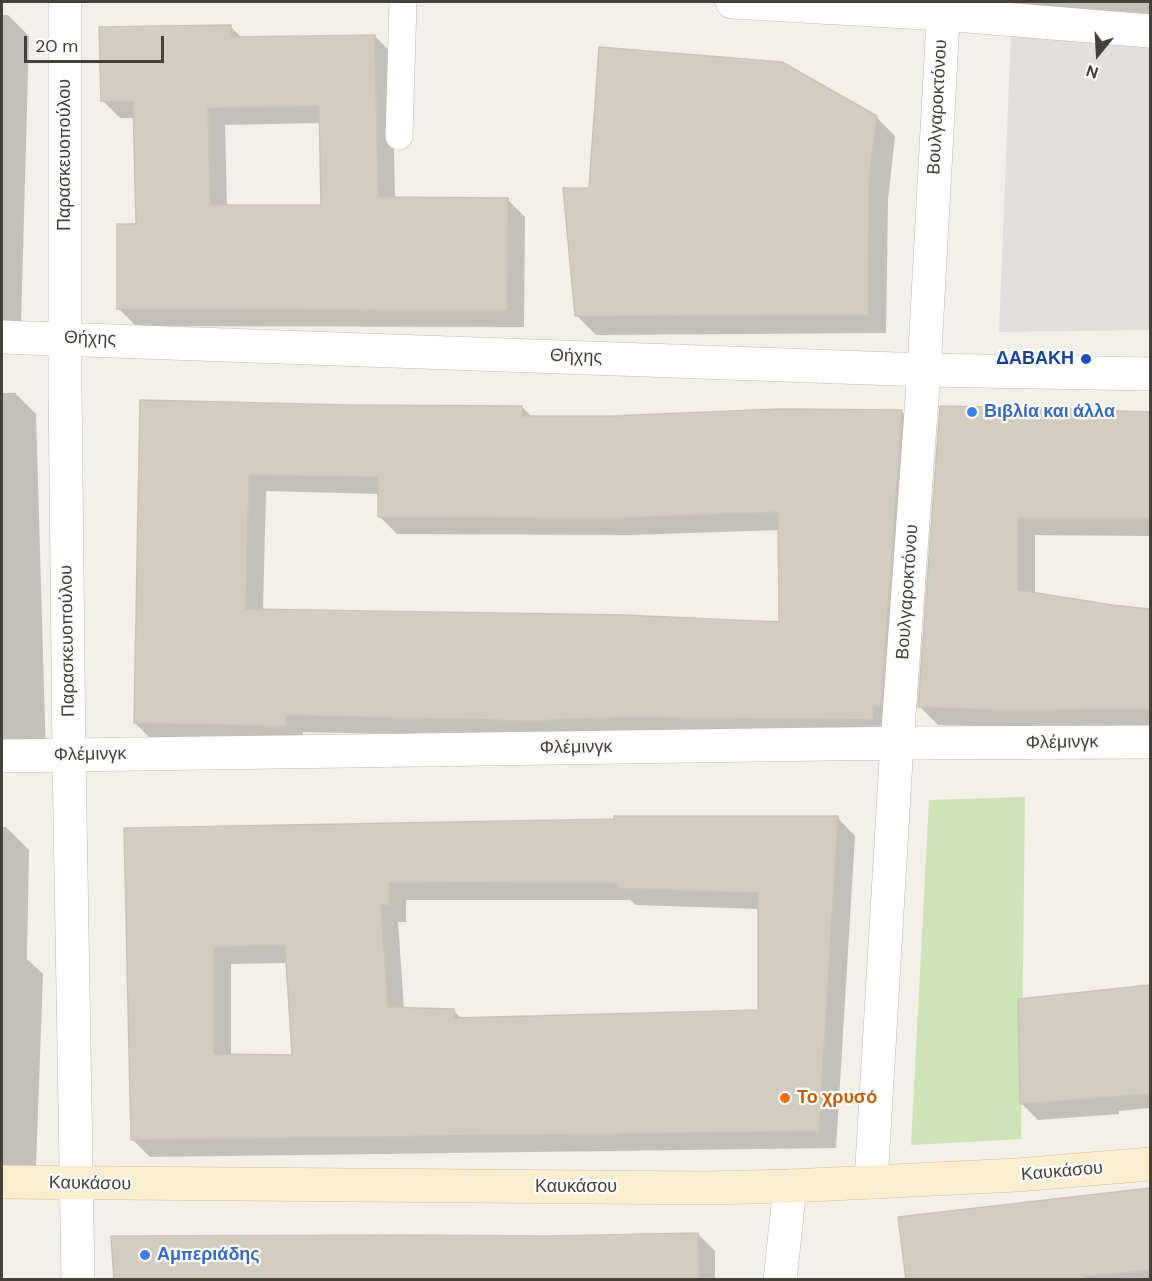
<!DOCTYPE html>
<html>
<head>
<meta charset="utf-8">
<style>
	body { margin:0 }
	#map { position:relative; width:1152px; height:1281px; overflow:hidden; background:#f3f0ea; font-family:"DM Sans",sans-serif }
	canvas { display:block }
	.frame { position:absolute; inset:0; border:3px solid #464138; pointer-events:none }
	.north { position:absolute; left:1068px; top:24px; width:60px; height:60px; -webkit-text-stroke:4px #fff; paint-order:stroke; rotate:198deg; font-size:16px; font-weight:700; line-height:24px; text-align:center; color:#464138 }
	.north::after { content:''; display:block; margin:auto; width:21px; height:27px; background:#464138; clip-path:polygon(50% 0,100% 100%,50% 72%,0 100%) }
	.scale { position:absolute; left:24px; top:36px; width:140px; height:27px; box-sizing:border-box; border:3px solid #464138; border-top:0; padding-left:8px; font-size:18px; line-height:21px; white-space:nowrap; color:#464138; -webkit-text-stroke:4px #fff; paint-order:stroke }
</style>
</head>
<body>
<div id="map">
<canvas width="1152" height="1281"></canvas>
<div class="frame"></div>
<div class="north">N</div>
<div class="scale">20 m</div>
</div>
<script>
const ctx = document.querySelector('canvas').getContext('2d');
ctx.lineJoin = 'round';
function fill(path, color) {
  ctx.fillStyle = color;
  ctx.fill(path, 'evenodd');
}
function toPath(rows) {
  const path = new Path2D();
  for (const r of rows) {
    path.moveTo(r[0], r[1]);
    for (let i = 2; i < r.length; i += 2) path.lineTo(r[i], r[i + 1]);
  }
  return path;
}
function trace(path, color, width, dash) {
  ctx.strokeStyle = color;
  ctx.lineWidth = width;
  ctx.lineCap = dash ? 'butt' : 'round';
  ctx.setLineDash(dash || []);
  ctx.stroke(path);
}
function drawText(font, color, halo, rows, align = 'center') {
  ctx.font = font + ' "DM Sans",sans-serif';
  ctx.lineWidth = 4.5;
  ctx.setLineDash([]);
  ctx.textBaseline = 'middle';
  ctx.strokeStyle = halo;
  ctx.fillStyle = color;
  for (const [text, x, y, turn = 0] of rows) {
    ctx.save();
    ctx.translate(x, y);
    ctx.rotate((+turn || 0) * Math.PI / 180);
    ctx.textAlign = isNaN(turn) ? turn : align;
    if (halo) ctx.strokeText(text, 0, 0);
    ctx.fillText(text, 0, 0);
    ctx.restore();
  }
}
const green = toPath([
	[1025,797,1021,1139,911,1145,929,800]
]);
const parking = toPath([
	[1011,32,1150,42,1150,330,999,332]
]);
const shadow = toPath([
	[992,2,1150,2,1150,17],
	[2,15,8,15,29,36,21,324,2,323],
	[230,26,242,38,375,36,392,54,395,199,507,199,525,217,524,327,136,326,118,308,137,226,135,118,120,118,102,100],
	[320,123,322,207,227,207,225,125],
	[876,117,895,136,888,200,886,333,596,335,577,316,590,190],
	[2,393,15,393,36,414,46,757,2,758],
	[141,402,350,407,522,407,532,417,902,412,919,429,890,736,551,738,303,732,303,743,152,740,135,723],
	[266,491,380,494,380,517,397,534,631,535,780,530,781,624,263,610],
	[1037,409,1150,413,1150,536,1035,535,1035,594,1112,606,1150,610,1150,726,1021,727,938,725,920,707],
	[838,818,855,836,836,1148,150,1157,133,1140,126,830],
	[406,900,630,900,636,905,759,909,760,1011,462,1019,453,1010,404,1009,398,922,406,922],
	[288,963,294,1057,231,1056,231,964],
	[2,827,6,827,29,850,27,959,43,974,36,1166,2,1165],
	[1150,986,1150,1108,1119,1111,1119,1114,1038,1120,1021,1103,1019,1000],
	[1150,1190,1150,1280,901,1280,907,1276,900,1219],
	[698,1234,715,1251,715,1280,115,1280,547,1238]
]);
const building = toPath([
	[231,25,231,37,375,35,378,197,508,198,507,310,117,309,117,224,136,224,133,101,101,101,99,27,231,25],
	[319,106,321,205,210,205,208,108,319,106],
	[599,47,782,62,877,116,869,180,868,315,575,316,563,188,589,188,599,47],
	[140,400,350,405,522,406,522,416,612,416,779,409,902,410,881,707,873,706,873,720,624,717,532,721,286,715,286,726,134,723,140,400],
	[249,475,378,477,378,517,613,518,778,512,779,622,624,615,246,609,249,475],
	[940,406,1038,408,1150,412,1150,518,1018,518,1018,590,1112,605,1150,609,1150,709,1005,710,918,707,940,406],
	[614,816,838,816,819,1131,131,1140,124,828,614,819,614,816],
	[446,882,617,883,617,888,758,893,758,1010,454,1018,454,1009,388,1007,381,905,389,905,389,883,446,882],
	[285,945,292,1055,214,1054,214,947,285,945],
	[1150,985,1150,1094,1020,1104,1018,999,1150,985],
	[1150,1188,1150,1270,1085,1277,1085,1280,906,1280,898,1217,1150,1188],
	[698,1233,699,1280,114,1280,111,1236,404,1235,547,1236,698,1233]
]);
const service = toPath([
	[399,136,403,2]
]);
const minor = toPath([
	[732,2,943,14,1150,31],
	[2,756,897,743,1150,742],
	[871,1182,897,743,924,370,944,2],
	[780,1280,790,1186]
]);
const tertiary = toPath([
	[65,2,65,386,69,756,78,1280],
	[2,337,924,370,1150,374]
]);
const secondary = toPath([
	[2,1182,706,1188,790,1186,1017,1175,1150,1164]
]);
const markers = [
	[1086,359,6,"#1a4fb4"],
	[972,412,6,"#3f7fe0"],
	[785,1098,6,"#e8710a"],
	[145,1255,6,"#3f7fe0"]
];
const streetNames = [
	["Βουλγαροκτόνου",938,107,-87],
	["Παρασκευοπούλου",65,155,-90],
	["Θήχης",90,339,2],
	["Θήχης",576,357,2],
	["Βουλγαροκτόνου",908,592,-86],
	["Παρασκευοπούλου",68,641,-91],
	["Φλέμινγκ",1062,743,-1],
	["Φλέμινγκ",576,748,-1],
	["Φλέμινγκ",90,755,-1],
	["Καυκάσου",1062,1172,-5],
	["Καυκάσου",90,1184,1],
	["Καυκάσου",576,1187]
];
const transitNames = [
	["ΔΑΒΑΚΗ",1074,359]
];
const shopNames = [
	["Βιβλία και άλλα",984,412],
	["Αμπεριάδης",157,1255]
];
const foodNames = [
	["Το χρυσό",797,1098]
];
fill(green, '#cfe3b7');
fill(parking, '#e2e0de');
fill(shadow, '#0003');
fill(building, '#d3ccc0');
trace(building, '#cdc3b4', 1.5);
trace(service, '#beb7ad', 28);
trace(minor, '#beb7ad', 34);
trace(tertiary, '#beb7ad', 34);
trace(secondary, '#cec19e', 34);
trace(service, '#fff', 27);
trace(minor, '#fff', 33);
trace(tertiary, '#fff', 33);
trace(secondary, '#f9eecd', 33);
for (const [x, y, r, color] of markers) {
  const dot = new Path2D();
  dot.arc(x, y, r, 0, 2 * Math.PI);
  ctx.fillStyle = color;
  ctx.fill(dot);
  trace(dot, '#fff', 2);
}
drawText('18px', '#464138', '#fff', streetNames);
drawText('bold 18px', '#164399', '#fff', transitNames, 'right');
drawText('bold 18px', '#366cbe', '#fff', shopNames, 'left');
drawText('bold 18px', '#c56008', '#fff', foodNames, 'left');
</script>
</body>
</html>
